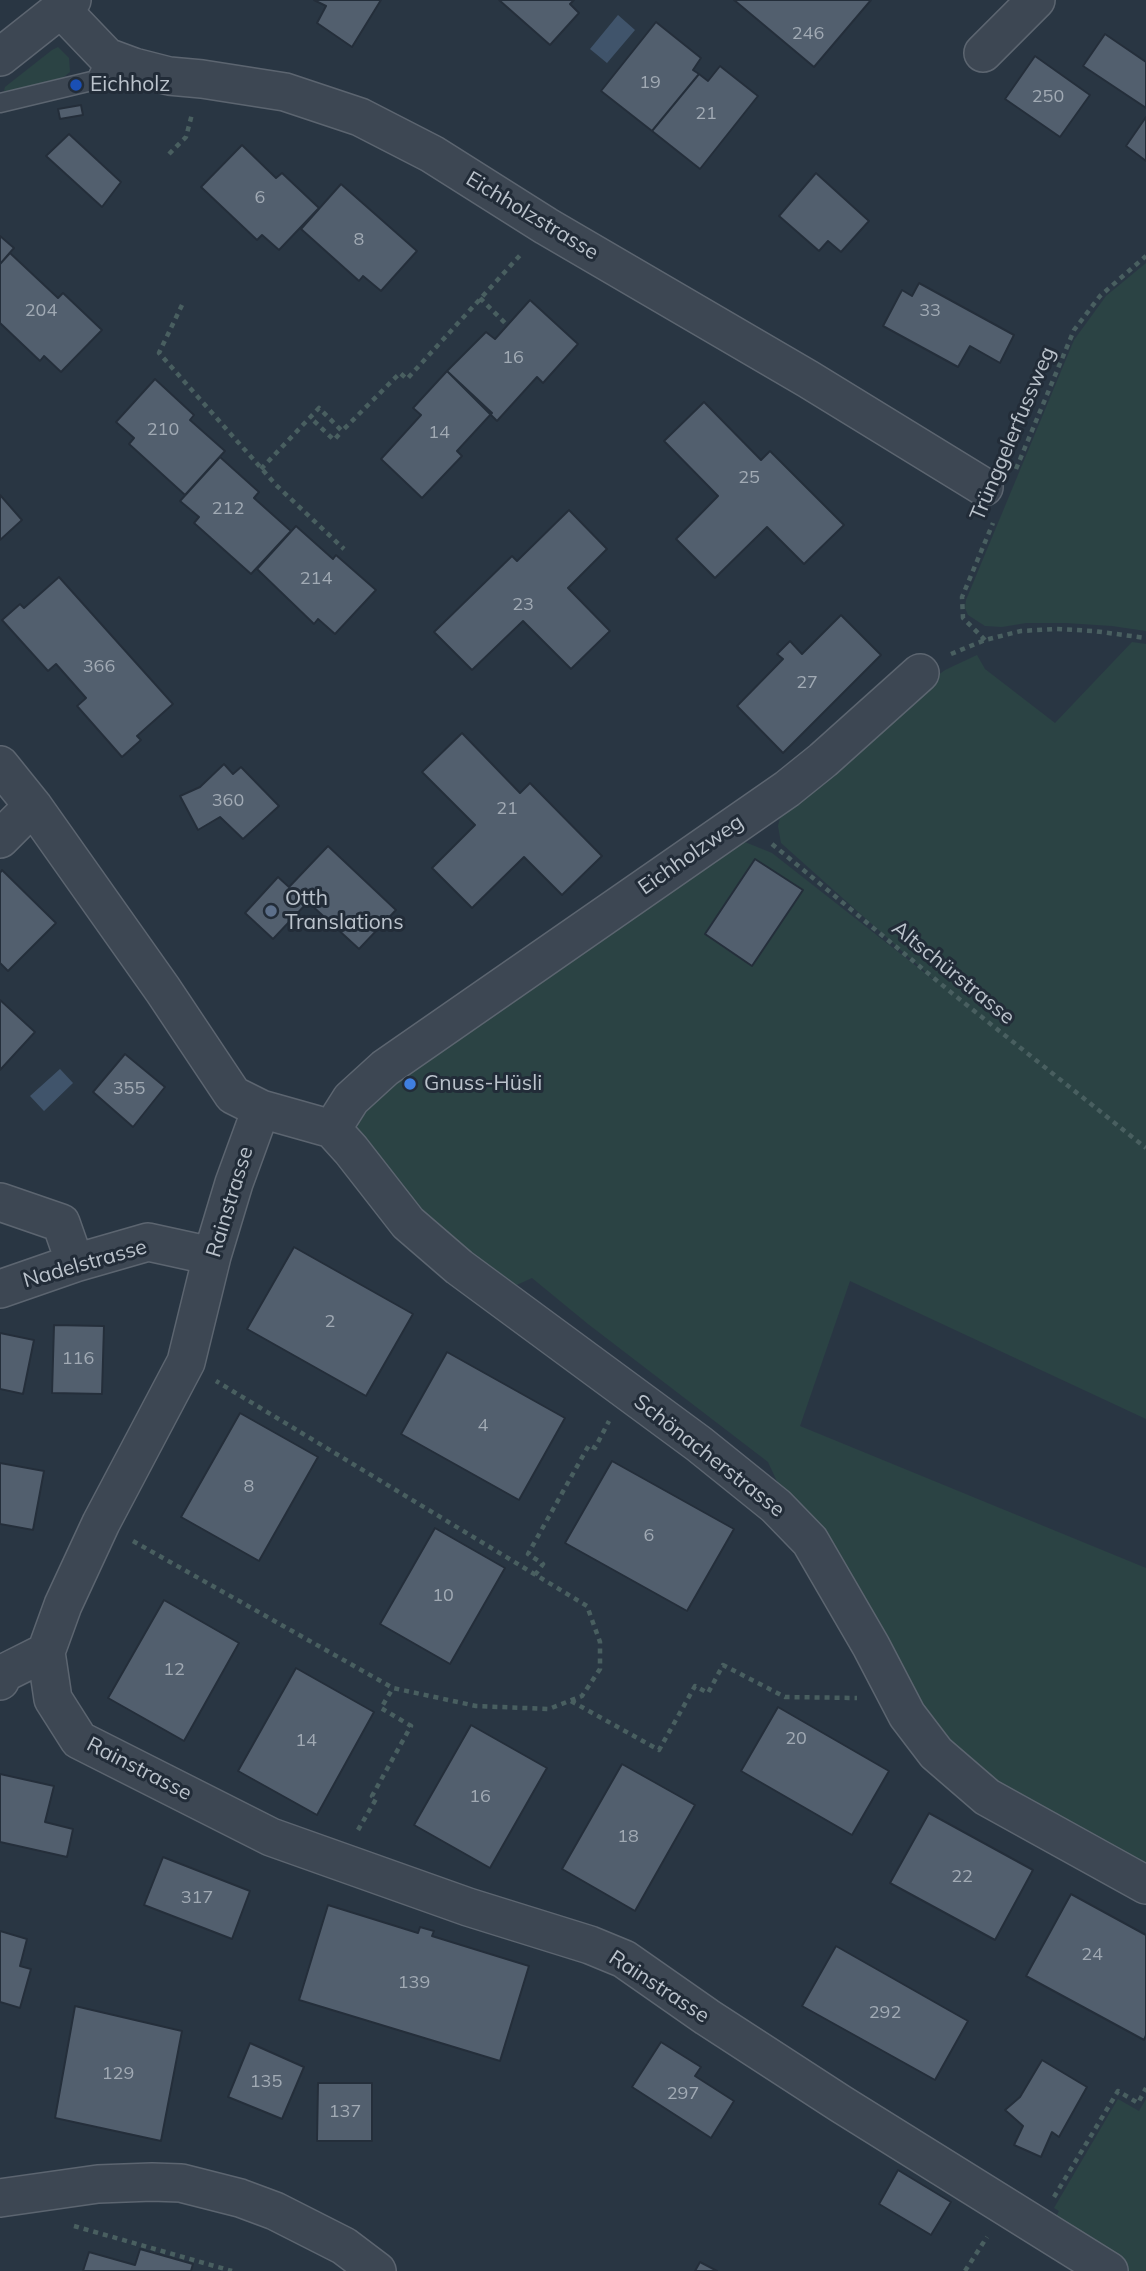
<!DOCTYPE html>
<html>
<head>
<meta charset="utf-8">
<style>
	body { margin:0 }
	canvas { display:block; background:#293643 }
</style>
</head>
<body>
<canvas width="1146" height="2271"></canvas>
<script>
const ctx = document.querySelector('canvas').getContext('2d');
ctx.lineJoin = 'round';
function fill(path, color) {
  ctx.fillStyle = color;
  ctx.fill(path, 'evenodd');
}
function toPath(rows) {
  const path = new Path2D();
  for (const r of rows) {
    path.moveTo(r[0], r[1]);
    for (let i = 2; i < r.length; i += 2) path.lineTo(r[i], r[i + 1]);
  }
  return path;
}
function trace(path, color, width, dash) {
  ctx.strokeStyle = color;
  ctx.lineWidth = width;
  ctx.lineCap = dash ? 'butt' : 'round';
  ctx.setLineDash(dash || []);
  ctx.stroke(path);
}
function drawText(font, color, halo, rows, align = 'center') {
  ctx.font = font + ' Mulish,sans-serif';
  ctx.lineWidth = 6;
  ctx.setLineDash([]);
  ctx.textBaseline = 'middle';
  ctx.strokeStyle = halo;
  ctx.fillStyle = color;
  for (const [text, x, y, turn = 0] of rows) {
    ctx.save();
    ctx.translate(x, y);
    ctx.rotate((+turn || 0) * Math.PI / 180);
    ctx.textAlign = isNaN(turn) ? turn : align;
    if (halo) ctx.strokeText(text, 0, 0);
    ctx.fillText(text, 0, 0);
    ctx.restore();
  }
}
const green = toPath([
	[58,47,69,58,70,72,56,83,8,92,4,91,5,87,52,50],
	[1146,263,1146,631,1112,626,1066,623,1026,623,1002,627,985,626,968,615,965,608,966,600,1074,340,1106,296],
	[1132,642,1146,644,1146,1419,850,1281,800,1426,1146,1568,1146,1869,998,1784,950,1748,781,1490,768,1462,588,1324,532,1278,510,1288,439,1236,357,1132,359,1112,369,1097,735,838,772,853,939,984,781,843,778,826,787,789,945,670,977,655,985,669,1055,723],
	[1118,2099,1139,2111,1146,2099,1146,2271,1127,2271,1052,2224,1059,2211,1054,2208]
]);
const water = toPath([
	[618,15,635,30,607,63,590,49],
	[60,1069,73,1083,44,1111,30,1096]
]);
const building = toPath([
	[314,0,381,0,352,47,317,23,326,6,314,0],
	[499,0,574,0,570,4,579,13,550,45,499,0],
	[734,0,871,0,814,67,734,0],
	[656,22,701,58,693,70,699,74,652,131,601,91,656,22],
	[1105,34,1146,62,1146,108,1083,66,1105,34],
	[1035,56,1090,95,1060,137,1005,99,1035,56],
	[720,66,758,96,700,169,652,131,699,74,708,81,720,66],
	[81,105,83,115,60,119,58,109,81,105],
	[1146,117,1146,161,1126,146,1146,117],
	[69,134,121,182,102,207,46,156,69,134],
	[242,145,276,178,282,173,319,208,279,250,262,235,257,240,201,187,242,145],
	[816,173,869,221,841,252,828,241,819,251,779,216,816,173],
	[341,184,417,251,381,291,363,276,359,281,301,229,341,184],
	[0,236,14,248,0,264,0,236],
	[10,253,58,298,63,293,102,330,61,372,44,356,40,361,0,323,0,264,10,253],
	[919,283,1014,335,1000,363,970,346,958,367,883,326,902,290,912,296,919,283],
	[530,300,578,344,543,383,537,377,497,421,447,371,486,332,495,339,530,300],
	[447,371,492,413,457,451,462,456,422,498,381,459,421,415,413,408,447,371],
	[155,379,194,415,190,420,225,451,185,495,129,444,134,438,116,422,155,379],
	[704,402,761,460,770,451,844,525,804,564,767,527,715,578,676,539,718,496,664,441,704,402],
	[220,457,259,492,254,498,291,531,251,574,194,523,199,517,180,501,220,457],
	[0,495,22,520,0,540,0,495],
	[569,510,607,549,568,588,610,631,571,669,523,621,472,670,434,632,512,556,517,561,569,510],
	[296,526,333,559,336,555,376,590,335,634,318,619,314,624,257,569,296,526],
	[59,577,173,704,137,736,141,740,122,757,77,706,86,698,56,664,48,671,2,620,20,604,24,608,59,577],
	[841,615,881,655,783,753,737,706,783,659,777,654,790,641,802,654,841,615],
	[462,733,520,793,530,783,602,856,562,895,524,857,472,908,432,868,475,825,422,772,462,733],
	[224,764,233,774,241,767,279,806,243,839,220,817,198,830,180,796,200,787,224,764],
	[328,846,396,910,359,949,308,902,273,939,245,913,278,877,289,887,328,846],
	[755,859,803,890,752,966,705,934,755,859],
	[2,870,56,923,8,971,0,963,0,873,2,870],
	[0,1000,35,1032,0,1070,0,1000],
	[125,1054,165,1087,133,1127,93,1092,125,1054],
	[294,1247,413,1314,366,1396,247,1329,294,1247],
	[54,1325,104,1326,102,1394,52,1393,54,1325],
	[0,1333,34,1340,23,1394,0,1389,0,1333],
	[447,1352,565,1418,519,1500,401,1434,447,1352],
	[240,1413,318,1457,259,1561,181,1517,240,1413],
	[612,1461,734,1529,687,1611,565,1543,612,1461],
	[0,1463,44,1471,33,1530,0,1524,0,1463],
	[435,1528,505,1568,450,1664,380,1624,435,1528],
	[164,1600,239,1643,184,1741,108,1698,164,1600],
	[296,1668,374,1712,317,1815,238,1771,296,1668],
	[778,1707,889,1771,852,1835,741,1771,778,1707],
	[471,1725,547,1768,490,1868,414,1825,471,1725],
	[622,1764,695,1805,635,1911,562,1869,622,1764],
	[0,1774,54,1786,45,1822,73,1829,67,1857,0,1842,0,1774],
	[929,1813,1033,1870,995,1940,890,1883,929,1813],
	[163,1857,250,1891,232,1939,144,1905,163,1857],
	[1071,1894,1146,1935,1146,2035,1144,2040,1026,1976,1071,1894],
	[328,1905,418,1933,420,1927,434,1931,432,1936,529,1966,500,2061,299,2000,328,1905],
	[0,1931,27,1939,20,1966,31,1969,20,2008,0,2002,0,1931],
	[836,1946,968,2021,935,2080,802,2006,836,1946],
	[75,2006,182,2031,161,2141,55,2118,75,2006],
	[661,2042,701,2067,695,2076,734,2101,711,2138,632,2087,661,2042],
	[250,2043,304,2067,282,2119,228,2097,250,2043],
	[1042,2060,1087,2087,1059,2137,1052,2132,1041,2157,1014,2145,1023,2126,1005,2110,1020,2097,1042,2060],
	[318,2083,372,2083,372,2141,317,2141,318,2083],
	[898,2170,951,2202,931,2235,879,2204,898,2170],
	[140,2249,193,2264,191,2271,83,2271,89,2252,135,2265,140,2249],
	[700,2262,717,2271,695,2271,700,2262]
]);
const path = toPath([
	[169,154,186,137,192,114],
	[480,298,508,326],
	[182,305,159,353,276,485,344,549],
	[314,421,334,440,342,431],
	[261,469,319,408,342,431,400,373,407,379,523,252],
	[1016,469,1074,330,1100,296,1146,256],
	[985,640,963,618,962,597,993,523],
	[951,654,985,640,1021,631,1056,629,1094,631,1146,638],
	[772,844,953,994,1146,1148],
	[133,1541,393,1688,476,1706,549,1709,582,1696,600,1669,600,1642,587,1606,216,1381],
	[535,1575,543,1564,528,1554,589,1445,595,1448,609,1421],
	[571,1701,659,1750,695,1686,708,1693,723,1665,785,1697,857,1698],
	[358,1830,376,1799,372,1796,411,1726,381,1708,393,1688],
	[1054,2197,1118,2091,1138,2103,1146,2088],
	[74,2226,232,2271],
	[965,2271,987,2237]
]);
const service = toPath([
	[0,103,96,80,107,57]
]);
const minor = toPath([
	[61,9,107,57,134,67,169,76,202,79,285,92,360,117,432,154,546,226,808,379,984,487],
	[983,53,1036,0],
	[0,57,72,0],
	[0,765,33,806,163,990,233,1095,261,1109,332,1129],
	[0,839,33,806],
	[261,1109,234,1183,212,1256,186,1362,101,1523,63,1605,46,1652,53,1699,79,1740,271,1837,468,1907,590,1945,624,1959,707,2017,841,2104,1109,2271],
	[332,1129,351,1150,408,1223,459,1267,699,1444,776,1506,810,1541,871,1646,907,1715,936,1753,987,1797,1146,1885],
	[332,1129,351,1099,385,1068,787,789,823,760,920,673],
	[0,1202,61,1223,75,1263],
	[0,1289,75,1263,148,1242,212,1256],
	[0,1681,4,1673,46,1652],
	[0,2198,98,2184,152,2182,181,2183,240,2198,275,2211,344,2246,377,2271]
]);
const markers = [
	[76,85,7,"#1a4fb4"],
	[271,911,7,"#5c6f8a"],
	[410,1084,7,"#3f7fe0"]
];
const numberNames = [
	["246",808,34],
	["19",650,83],
	["250",1048,97],
	["21",706,114],
	["6",260,198],
	["8",359,240],
	["204",41,311],
	["33",930,311],
	["16",513,358],
	["210",163,430],
	["14",439,433],
	["25",749,478],
	["212",228,509],
	["214",316,579],
	["23",523,605],
	["366",99,667],
	["27",807,683],
	["360",228,801],
	["21",507,809],
	["355",129,1089],
	["2",330,1322],
	["116",78,1359],
	["4",483,1426],
	["8",249,1487],
	["6",649,1536],
	["10",443,1596],
	["12",174,1670],
	["20",796,1739],
	["14",306,1741],
	["16",480,1797],
	["18",628,1837],
	["22",962,1877],
	["317",197,1898],
	["24",1092,1955],
	["139",414,1983],
	["292",885,2013],
	["129",118,2074],
	["135",266,2082],
	["297",683,2094],
	["137",345,2112]
];
const poiNames = [
	["Eichholz",90,85],
	["Otth",285,899],
	["Translations",285,923],
	["Gnuss-Hüsli",424,1084]
];
const streetNames = [
	["Eichholzstrasse",532,216,31],
	["Trünggelerfussweg",1013,434,-67],
	["Eichholzweg",691,855,-35],
	["Altschürstrasse",953,973,39],
	["Rainstrasse",230,1202,-73],
	["Nadelstrasse",85,1264,-16],
	["Schönacherstrasse",709,1456,38],
	["Rainstrasse",139,1769,27],
	["Rainstrasse",659,1987,33]
];
fill(green, '#2b4344');
fill(water, '#40546b');
fill(building, '#525f6e');
trace(building, '#242e3a', 2);
trace(service, '#5c6570', 21);
trace(minor, '#5c6570', 40);
trace(path, '#495f60', 4.5, [5, 5]);
trace(service, '#3d4753', 18);
trace(minor, '#3d4753', 37);
for (const [x, y, r, color] of markers) {
  const dot = new Path2D();
  dot.arc(x, y, r, 0, 2 * Math.PI);
  ctx.fillStyle = color;
  ctx.fill(dot);
  trace(dot, '#222c38', 2.5);
}
drawText('18px', '#a1aab4', null, numberNames);
drawText('21px', '#bbc3cc', '#222c38', poiNames, 'left');
drawText('21px', '#bbc3cc', '#222c38', streetNames);
</script>
</body>
</html>
